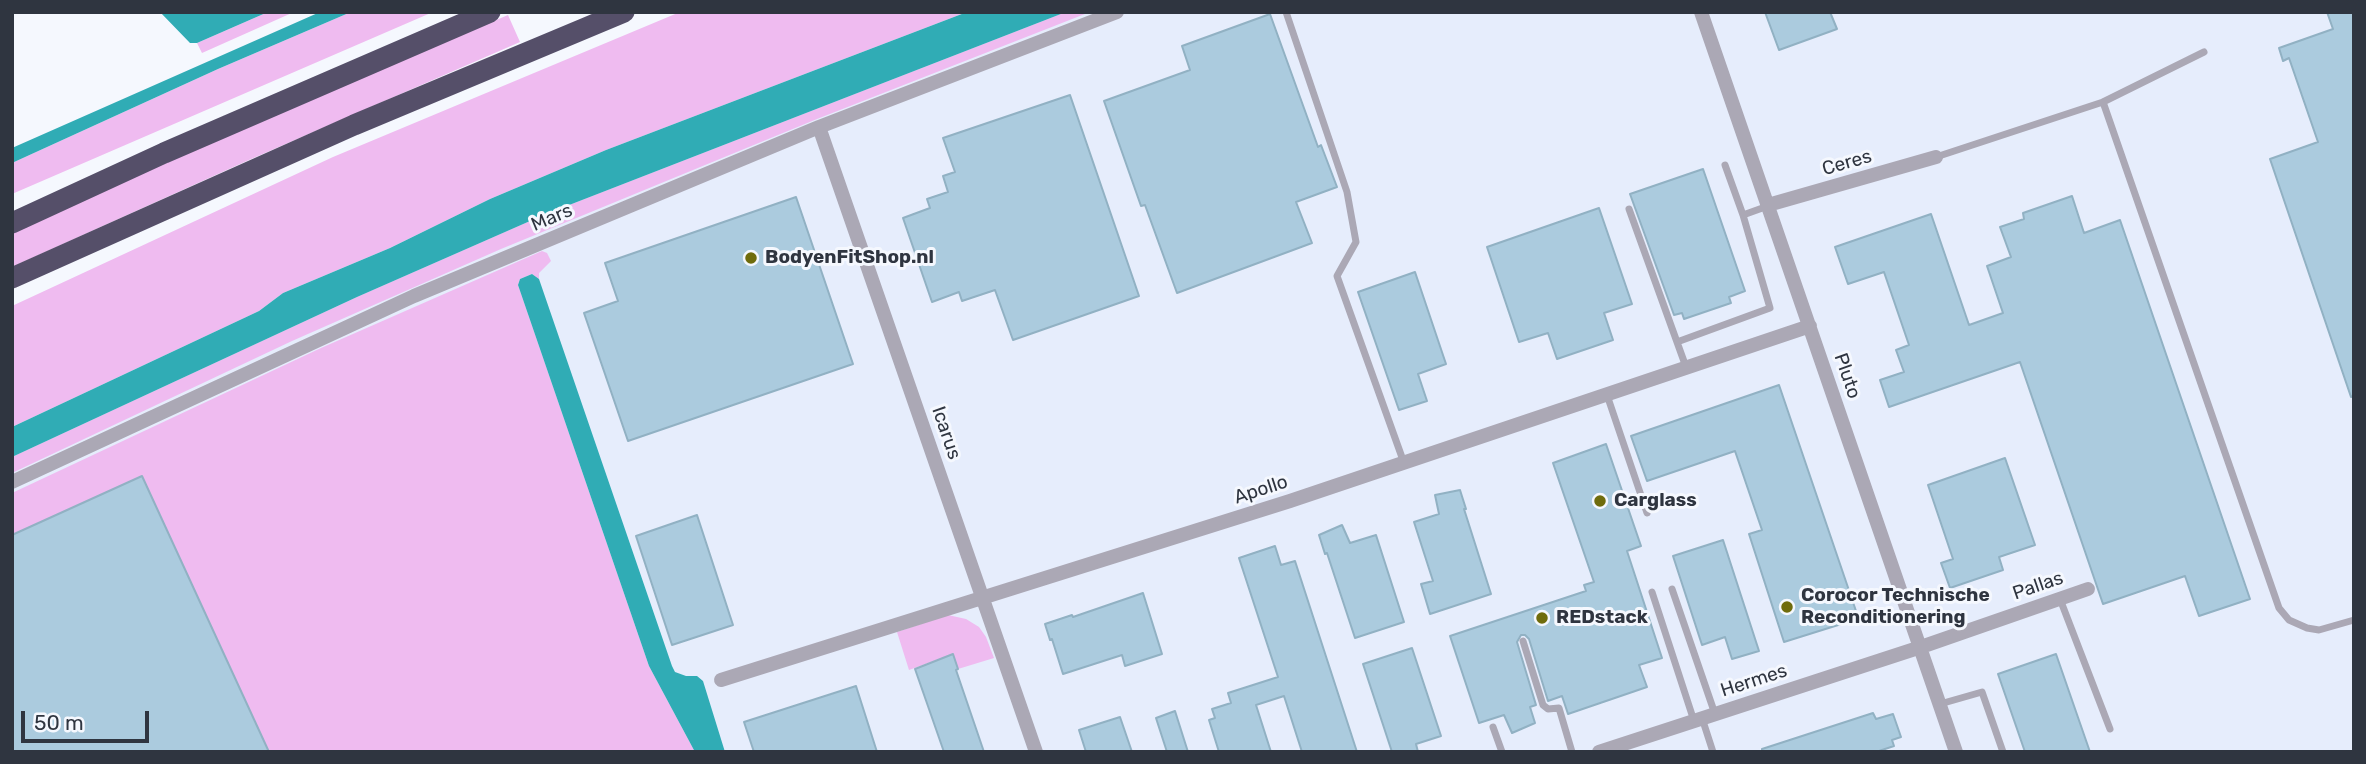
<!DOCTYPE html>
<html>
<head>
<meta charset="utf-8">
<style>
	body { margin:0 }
	#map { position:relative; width:2366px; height:764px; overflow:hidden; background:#f5f8fe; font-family:Rubik,sans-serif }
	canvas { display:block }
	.frame { position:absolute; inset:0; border:14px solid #2f3540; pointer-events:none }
	.scale { position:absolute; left:21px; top:711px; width:128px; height:32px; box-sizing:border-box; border:4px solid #2f3540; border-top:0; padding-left:9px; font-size:21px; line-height:24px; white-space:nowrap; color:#2f3540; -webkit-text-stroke:5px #f5f8fe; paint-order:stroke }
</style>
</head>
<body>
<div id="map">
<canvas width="2366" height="764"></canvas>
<div class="frame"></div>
<div class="scale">50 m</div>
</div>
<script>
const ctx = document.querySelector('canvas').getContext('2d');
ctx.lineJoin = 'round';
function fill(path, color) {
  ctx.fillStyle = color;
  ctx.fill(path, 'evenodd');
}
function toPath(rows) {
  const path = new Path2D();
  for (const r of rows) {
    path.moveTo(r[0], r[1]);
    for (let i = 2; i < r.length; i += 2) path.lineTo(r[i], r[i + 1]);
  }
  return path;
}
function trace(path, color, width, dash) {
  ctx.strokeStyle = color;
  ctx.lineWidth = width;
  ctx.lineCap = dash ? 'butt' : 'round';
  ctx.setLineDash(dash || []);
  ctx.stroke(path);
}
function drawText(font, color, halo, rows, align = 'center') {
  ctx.font = font + ' Rubik,sans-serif';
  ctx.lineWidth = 6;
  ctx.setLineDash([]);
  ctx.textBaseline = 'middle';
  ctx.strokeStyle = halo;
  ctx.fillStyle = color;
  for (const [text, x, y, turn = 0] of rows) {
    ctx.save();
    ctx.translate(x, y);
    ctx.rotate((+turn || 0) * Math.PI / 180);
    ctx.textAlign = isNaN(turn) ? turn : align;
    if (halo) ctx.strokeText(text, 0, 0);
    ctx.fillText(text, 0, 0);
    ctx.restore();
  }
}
const built = toPath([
	[1039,12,2354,12,2354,752,12,752,12,448,605,180]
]);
const green = toPath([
	[268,12,294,12,202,53,197,43],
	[351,12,433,12,12,194,12,163,218,69],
	[680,12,967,12,606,150,490,199,390,248,283,293,259,311,12,427,12,306,333,157],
	[1066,12,1090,12,817,119,501,249,292,341,12,473,12,457,357,297,546,214],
	[508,15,520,42,249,160,12,267,12,232,237,131],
	[542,251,547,253,551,261,539,273,539,279,532,274,520,279,518,285,649,666,695,752,12,752,12,493,321,348],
	[948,615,966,619,979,627,986,637,994,658,958,669,953,654,909,670,897,632]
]);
const water = toPath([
	[160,12,268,12,197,43,190,43],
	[320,12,351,12,218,69,12,163,12,148],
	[967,12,1066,12,546,214,357,297,12,457,12,427,259,311,283,293,390,248,490,199,606,150],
	[532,274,539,279,672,666,675,672,686,676,697,676,703,681,725,752,695,752,649,666,518,285,520,279]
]);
const building = toPath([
	[1765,12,1830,12,1837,29,1779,50,1765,12],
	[2327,12,2354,12,2354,396,2351,397,2270,159,2318,142,2289,58,2283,61,2279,48,2333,29,2327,12],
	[1270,14,1318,147,1321,145,1337,187,1296,202,1312,243,1177,293,1145,205,1141,206,1104,101,1190,70,1182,46,1270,14],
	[1070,95,1139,296,1013,340,995,290,962,301,959,292,932,302,903,218,930,208,927,199,948,192,943,176,955,172,943,138,1070,95],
	[1703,169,1745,291,1729,297,1731,303,1684,319,1682,313,1674,315,1630,194,1703,169],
	[2072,196,2084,233,2120,220,2250,599,2199,616,2185,576,2103,604,2020,362,1889,407,1880,380,1904,372,1896,350,1909,345,1884,272,1848,284,1835,247,1931,214,1969,325,2003,313,1987,266,2011,257,2000,227,2024,219,2023,213,2072,196],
	[796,197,853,364,628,441,584,313,618,301,605,263,796,197],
	[1599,208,1632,304,1604,313,1613,340,1557,359,1548,333,1519,342,1487,247,1599,208],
	[1415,272,1446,364,1418,374,1427,401,1399,410,1358,292,1415,272],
	[1779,385,1856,611,1851,621,1784,642,1749,534,1762,530,1735,451,1647,481,1631,436,1779,385],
	[1606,444,1641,546,1627,551,1662,658,1639,665,1647,687,1568,714,1562,696,1548,701,1529,639,1525,635,1521,635,1517,642,1536,705,1530,707,1535,723,1512,733,1504,715,1479,723,1450,636,1586,591,1584,585,1594,582,1553,463,1606,444],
	[2005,458,2035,545,1999,557,2003,570,1950,588,1941,563,1953,559,1928,485,2005,458],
	[142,476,269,752,12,752,12,535,142,476],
	[1460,490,1466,509,1464,509,1491,594,1430,614,1421,584,1433,581,1414,522,1439,514,1435,495,1460,490],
	[697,515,733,625,672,645,636,536,697,515],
	[1342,525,1350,543,1376,535,1404,622,1355,638,1327,553,1325,554,1319,535,1342,525],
	[1723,540,1759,651,1732,659,1725,637,1702,645,1673,556,1723,540],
	[1275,546,1281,565,1295,561,1357,752,1302,752,1284,696,1256,705,1271,752,1219,752,1209,720,1215,718,1212,709,1231,703,1228,693,1278,677,1239,558,1275,546],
	[1143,593,1162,654,1125,666,1122,655,1063,674,1052,639,1050,640,1045,624,1072,615,1073,617,1143,593],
	[1412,648,1441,736,1416,744,1418,752,1392,752,1363,664,1412,648],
	[953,654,958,669,956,670,984,752,944,752,915,669,953,654],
	[2056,654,2090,752,2025,752,1998,674,2056,654],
	[856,686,877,752,754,752,744,722,856,686],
	[1175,711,1188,752,1167,752,1156,718,1175,711],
	[1873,713,1876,719,1893,714,1901,737,1892,740,1894,746,1876,752,1762,752,1762,749,1873,713],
	[1120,717,1132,752,1086,752,1079,730,1120,717]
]);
const service = toPath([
	[1286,12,1347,192,1356,242,1337,276,1404,463],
	[2103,102,2204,52],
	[1936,157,2103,102,2279,608,2289,620,2307,628,2319,630,2354,620],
	[1725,165,1743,215,1768,206],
	[1629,209,1686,367],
	[1677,342,1770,308,1743,215],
	[1607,395,1647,513],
	[1672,589,1715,714],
	[1652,592,1694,721],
	[2060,599,2110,729],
	[1523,641,1543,705,1548,709,1559,708,1572,752],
	[1940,704,1982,692,2003,752],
	[1702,718,1713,752],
	[1493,727,1502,752]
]);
const minor = toPath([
	[1701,12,1956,752],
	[819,127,1036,752],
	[1768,205,1936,157],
	[12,482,414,296,819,127,1117,12],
	[721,680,1290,501,1810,326],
	[1599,752,1921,647,2088,589]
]);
const motorway = toPath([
	[12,223,164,153,490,12],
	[12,278,354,125,624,12]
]);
const markers = [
	[751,258,7,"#6f6c0c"],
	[1600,501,7,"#6f6c0c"],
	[1787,607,7,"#6f6c0c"],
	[1542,618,7,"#6f6c0c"]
];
const streetNames = [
	["Ceres",1847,163,-16],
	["Mars",552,218,-23],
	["Pluto",1847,376,71],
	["Icarus",946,433,71],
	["Apollo",1261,490,-18],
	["Pallas",2038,586,-19],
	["Hermes",1754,681,-18]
];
const poiNames = [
	["BodyenFitShop.nl",765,258],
	["Carglass",1614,501],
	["Corocor Technische",1801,596],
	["Reconditionering",1801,618],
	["REDstack",1556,618]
];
fill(built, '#e6edfc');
fill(green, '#efbbf0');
fill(water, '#30acb5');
fill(building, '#abcbde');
trace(building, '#91b1c3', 2);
trace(service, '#aba8b5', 7);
trace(minor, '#aba8b5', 14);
trace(motorway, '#554f69', 21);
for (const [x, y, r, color] of markers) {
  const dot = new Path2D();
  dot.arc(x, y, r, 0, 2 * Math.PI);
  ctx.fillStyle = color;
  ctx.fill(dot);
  trace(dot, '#f5f8fe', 2.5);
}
drawText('19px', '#2f3540', '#f5f8fe', streetNames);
drawText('bold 19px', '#2f3540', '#f5f8fe', poiNames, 'left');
</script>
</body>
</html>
